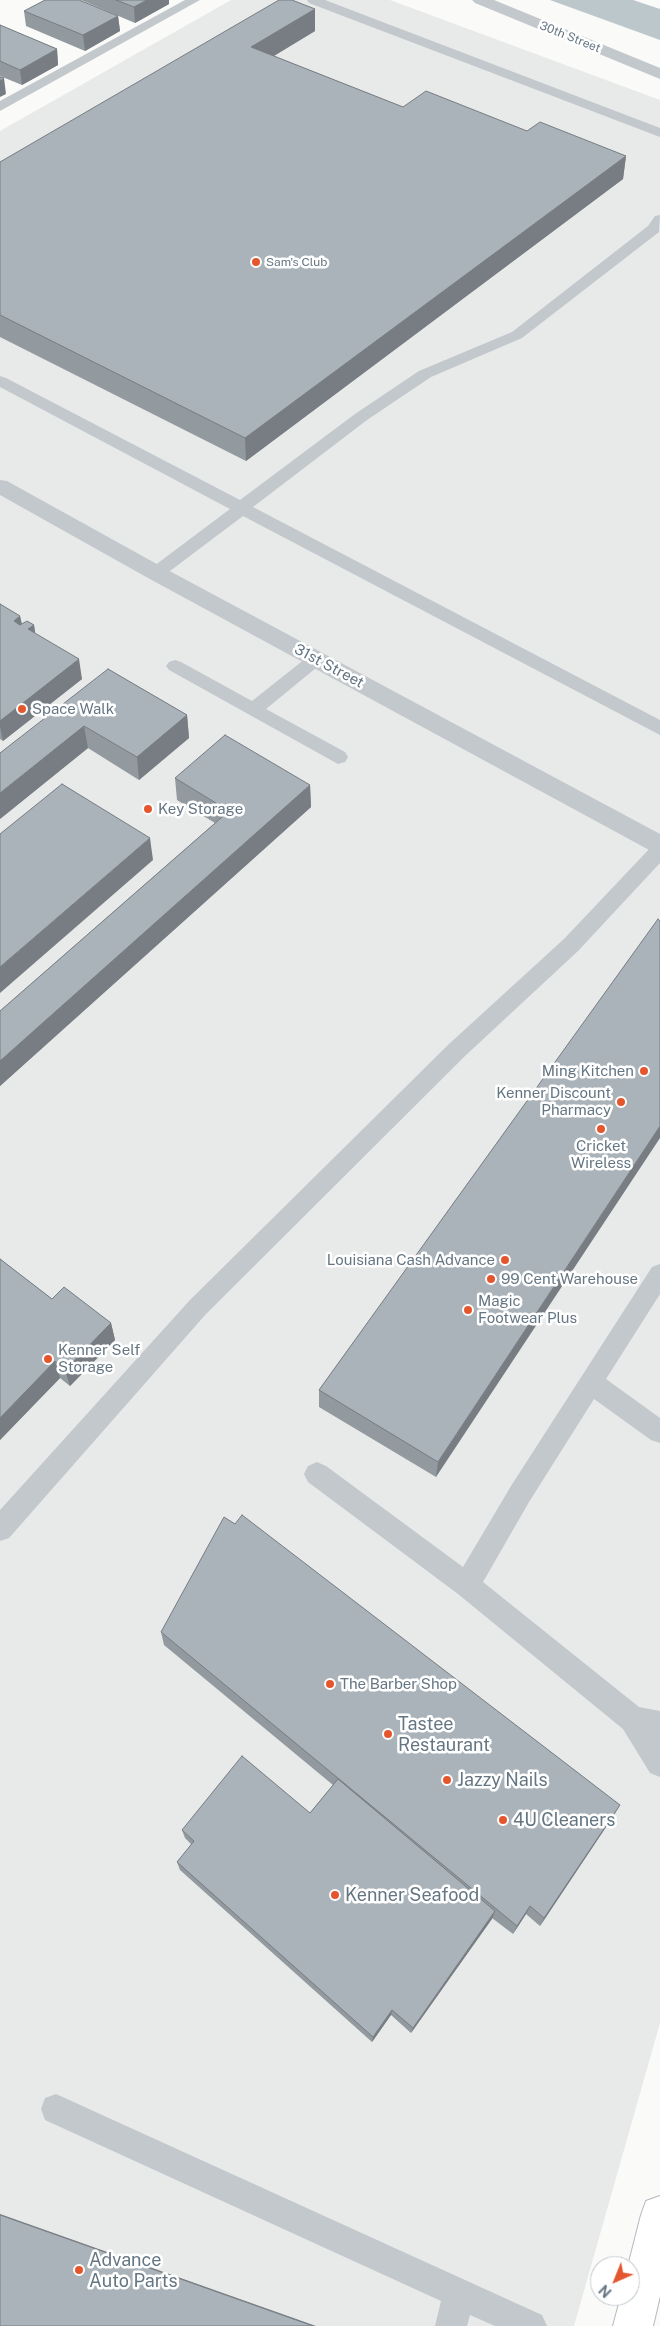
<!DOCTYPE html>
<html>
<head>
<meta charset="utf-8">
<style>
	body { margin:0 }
	#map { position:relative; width:660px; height:2326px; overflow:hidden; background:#fafaf8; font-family:"Public Sans",sans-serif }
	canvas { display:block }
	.north { position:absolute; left:590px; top:2256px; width:50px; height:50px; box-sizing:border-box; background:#fff; border:1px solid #c1c8cd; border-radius:50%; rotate:224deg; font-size:14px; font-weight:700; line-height:20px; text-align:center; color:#657683 }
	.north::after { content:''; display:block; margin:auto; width:18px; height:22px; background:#e4572e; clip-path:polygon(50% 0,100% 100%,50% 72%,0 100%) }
</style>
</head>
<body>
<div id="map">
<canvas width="660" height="2326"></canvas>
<div class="north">N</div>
</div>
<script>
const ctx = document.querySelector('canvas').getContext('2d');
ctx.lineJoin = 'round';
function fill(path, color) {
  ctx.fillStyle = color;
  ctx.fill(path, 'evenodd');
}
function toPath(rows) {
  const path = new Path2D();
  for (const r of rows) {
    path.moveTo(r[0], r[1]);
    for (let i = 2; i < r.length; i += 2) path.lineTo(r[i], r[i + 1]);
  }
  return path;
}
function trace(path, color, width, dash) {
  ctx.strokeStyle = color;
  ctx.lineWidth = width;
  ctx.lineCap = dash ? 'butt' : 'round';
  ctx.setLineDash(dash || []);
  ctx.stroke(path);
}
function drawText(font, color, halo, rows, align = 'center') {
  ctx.font = font + ' "Public Sans",sans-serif';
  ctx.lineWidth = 5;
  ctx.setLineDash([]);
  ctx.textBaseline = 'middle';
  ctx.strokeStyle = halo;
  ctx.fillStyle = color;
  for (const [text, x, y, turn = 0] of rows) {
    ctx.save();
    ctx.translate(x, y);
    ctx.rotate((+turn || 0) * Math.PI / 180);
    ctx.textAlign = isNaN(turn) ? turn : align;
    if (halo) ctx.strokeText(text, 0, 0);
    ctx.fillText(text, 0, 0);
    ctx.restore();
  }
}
const built = toPath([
	[231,0,390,0,660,100,660,2023,574,2326,0,2326,0,131]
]);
const water = toPath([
	[550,0,633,0,660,9,660,40]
]);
const service = toPath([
	[185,0,200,0,0,111,0,101,185,0],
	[307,0,325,0,660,128,660,137,309,3,307,0],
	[660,215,659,232,522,338,431,377,367,420,253,507,660,720,660,735,243,516,162,577,156,579,150,577,147,573,150,569,230,509,0,387,0,376,6,378,240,500,355,414,419,371,512,332,648,226,655,216,660,215],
	[316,653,322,655,325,659,322,663,266,709,345,752,348,757,345,762,338,764,169,670,166,666,169,662,175,660,181,662,252,701,310,655,316,653],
	[660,843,660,863,578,951,465,1056,206,1314,9,1538,0,1541,0,1510,190,1300,449,1044,564,939,653,845,660,843],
	[660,1264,660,1294,606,1379,660,1418,660,1443,651,1440,594,1399,529,1502,483,1582,639,1707,660,1711,660,1777,650,1773,623,1729,458,1594,308,1482,304,1474,308,1466,317,1462,326,1466,463,1567,511,1486,652,1267,660,1264],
	[56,2094,542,2315,547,2326,495,2326,470,2315,467,2326,435,2326,441,2301,45,2120,41,2109,45,2098,56,2094]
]);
const minor = toPath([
	[472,0,494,0,660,68,660,79,475,3,472,0],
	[0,480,7,481,164,568,660,834,660,854,651,851,148,578,0,495,0,480]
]);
const secondary = toPath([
	[660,2196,660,2296,653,2326,613,2326,621,2296,630,2296,630,2266,628,2266,641,2215,646,2201,660,2196]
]);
const wall = toPath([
	[81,0,169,0,169,4,135,23],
	[315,9,315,31,274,56,403,107,527,131,626,156,623,179,246,461,0,337,0,162],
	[24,11,118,16,120,31,85,51,26,26],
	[0,25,57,49,58,65,22,85,0,76],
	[0,604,20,616,22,624,34,625,35,633,82,679,3,741,0,739],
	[108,669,187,715,189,738,139,780,88,748,0,819],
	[175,778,310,785,311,807,0,1086,0,1011,215,823,177,800],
	[660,921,436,1477,319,1407,319,1390],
	[0,1259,52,1299,111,1323,115,1340,70,1386,60,1378,0,1440],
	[161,1632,614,1815,540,1926,526,1914,513,1934,492,1918,411,2033,391,2015,372,2042,180,1870,177,1862,192,1845,185,1838,182,1830,310,1813,333,1785,164,1645]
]);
const shadedWall = toPath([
	[147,0,169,0,169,4,135,23,134,7],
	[315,9,315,31,252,69,251,47],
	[118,16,120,31,85,51,83,35],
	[57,49,58,65,22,85,20,70],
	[4,78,6,94,0,97,0,81],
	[626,156,623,179,246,461,245,438],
	[20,616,24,636,14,621],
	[34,625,37,645,28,629],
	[79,659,82,679,3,741,0,726,0,721],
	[187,715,189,738,139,780,137,757],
	[84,726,88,748,0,819,0,793],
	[310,785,311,807,0,1086,0,1061],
	[150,838,153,860,0,993,0,967],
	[660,1126,660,1138,436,1477,438,1462],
	[111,1323,115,1340,70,1386,65,1370],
	[55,1361,60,1378,0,1440,0,1418],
	[620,1805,614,1815,540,1926,544,1918],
	[530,1906,526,1914,513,1934,517,1926],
	[495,1911,492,1919,411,2033,413,2028],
	[392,2010,391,2015,372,2042,373,2037],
	[0,2214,316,2326,313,2326,0,2215]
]);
const building = toPath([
	[45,0,79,0,118,16,83,35,24,11,45,0],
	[116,0,147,0,134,7,116,0],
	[279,0,292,0,315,9,251,47,403,107,426,91,527,131,540,122,626,156,245,438,0,315,0,162,279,0],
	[0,25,57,49,20,70,0,61,0,25],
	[0,77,4,78,0,81,0,77],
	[0,604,20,616,14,621,20,625,27,621,34,625,28,629,79,659,0,721,0,604],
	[108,669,187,715,137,757,84,726,0,793,0,753,108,669],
	[225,735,310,785,0,1061,0,1011,229,811,175,778,225,735],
	[62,784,150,838,0,967,0,834,62,784],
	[658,919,660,921,660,1126,438,1462,319,1390,658,919],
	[0,1259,52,1299,64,1287,111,1323,65,1370,55,1361,0,1418,0,1259],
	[242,1515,620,1805,544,1918,530,1906,517,1926,161,1632,224,1517,235,1524,242,1515],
	[242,1756,310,1813,338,1779,495,1911,413,2028,392,2010,373,2037,177,1862,194,1841,182,1830,242,1756],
	[0,2215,313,2326,0,2326,0,2215]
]);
const markers = [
	[256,262,5,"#e4572e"],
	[22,709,5,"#e4572e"],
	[148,809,5,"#e4572e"],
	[644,1071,5,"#e4572e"],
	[621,1102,5,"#e4572e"],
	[601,1129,5,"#e4572e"],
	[505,1260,5,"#e4572e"],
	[491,1279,5,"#e4572e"],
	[468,1310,5,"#e4572e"],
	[48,1359,5,"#e4572e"],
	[330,1684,5,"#e4572e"],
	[388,1734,5,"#e4572e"],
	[447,1780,5,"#e4572e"],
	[503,1820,5,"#e4572e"],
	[335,1895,5,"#e4572e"],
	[79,2270,5,"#e4572e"]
];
const farStreetnames = [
	["30th Street",570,37,22]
];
const farPoinames = [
	["Sam's Club",266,262]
];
const streetNames = [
	["31st Street",329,666,28]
];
const poiNames = [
	["Space Walk",32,709],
	["Key Storage",158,809],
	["Ming Kitchen",634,1071,"right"],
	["Kenner Discount",611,1093,"right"],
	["Pharmacy",611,1110,"right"],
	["Cricket",601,1146,"center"],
	["Wireless",601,1163,"center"],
	["Louisiana Cash Advance",495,1260,"right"],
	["99 Cent Warehouse",501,1279],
	["Magic",478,1301],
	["Footwear Plus",478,1318],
	["Kenner Self",58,1350],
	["Storage",58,1367],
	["The Barber Shop",340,1684]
];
const nearPoinames = [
	["Tastee",398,1724],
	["Restaurant",398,1745],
	["Jazzy Nails",457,1780],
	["4U Cleaners",513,1820],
	["Kenner Seafood",345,1895],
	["Advance",89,2260],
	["Auto Parts",89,2281]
];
fill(built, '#e8e9e9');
fill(water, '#bbc7cb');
trace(secondary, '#b3babf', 2);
fill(service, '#c3c8cc');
fill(minor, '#c3c8cc');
fill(secondary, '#fff');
fill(wall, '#929a9f');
fill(shadedWall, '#777d82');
fill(building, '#aab3b9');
trace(building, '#777d82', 1);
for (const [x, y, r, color] of markers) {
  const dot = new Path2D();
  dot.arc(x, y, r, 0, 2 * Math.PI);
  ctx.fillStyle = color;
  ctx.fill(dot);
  trace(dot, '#fff', 2);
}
drawText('12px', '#657683', '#fff', farStreetnames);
drawText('12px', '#657683', '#fff', farPoinames, 'left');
drawText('15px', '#657683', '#fff', streetNames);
drawText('15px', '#657683', '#fff', poiNames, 'left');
drawText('18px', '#657683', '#fff', nearPoinames, 'left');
</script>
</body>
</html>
